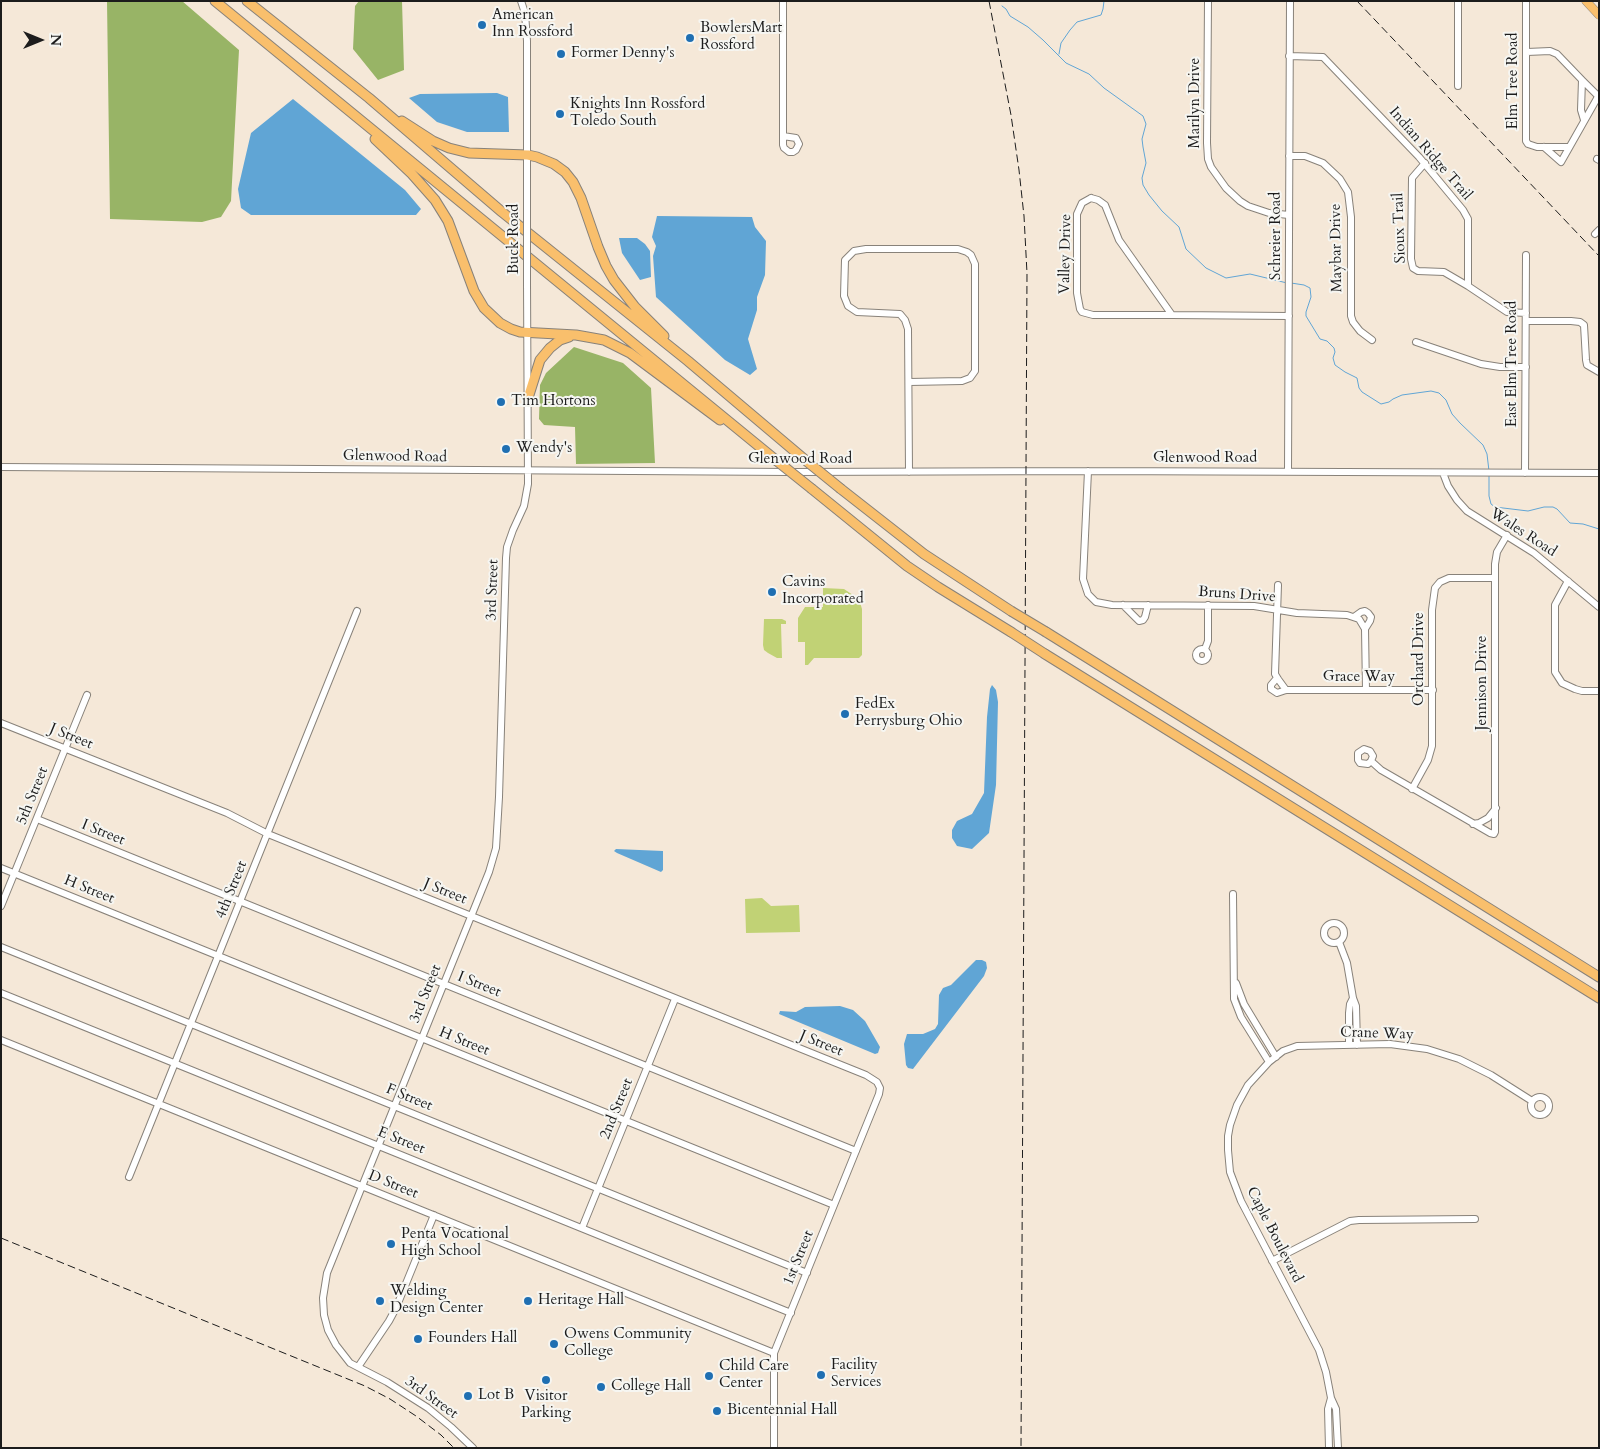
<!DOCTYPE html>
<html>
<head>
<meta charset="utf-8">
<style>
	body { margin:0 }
	#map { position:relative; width:1600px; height:1449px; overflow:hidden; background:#f5e8d8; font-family:Cardo,serif }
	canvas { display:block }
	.frame { position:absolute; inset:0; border:2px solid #1c1c1c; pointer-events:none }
	.north { position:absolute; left:15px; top:15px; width:50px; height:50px; -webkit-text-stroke:4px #f6f6f2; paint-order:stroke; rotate:90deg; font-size:14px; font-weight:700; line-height:20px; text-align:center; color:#1c1c1c }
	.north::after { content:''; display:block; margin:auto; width:18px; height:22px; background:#1c1c1c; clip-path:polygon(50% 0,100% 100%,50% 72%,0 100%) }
</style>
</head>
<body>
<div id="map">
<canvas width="1600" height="1449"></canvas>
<div class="frame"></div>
<div class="north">N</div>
</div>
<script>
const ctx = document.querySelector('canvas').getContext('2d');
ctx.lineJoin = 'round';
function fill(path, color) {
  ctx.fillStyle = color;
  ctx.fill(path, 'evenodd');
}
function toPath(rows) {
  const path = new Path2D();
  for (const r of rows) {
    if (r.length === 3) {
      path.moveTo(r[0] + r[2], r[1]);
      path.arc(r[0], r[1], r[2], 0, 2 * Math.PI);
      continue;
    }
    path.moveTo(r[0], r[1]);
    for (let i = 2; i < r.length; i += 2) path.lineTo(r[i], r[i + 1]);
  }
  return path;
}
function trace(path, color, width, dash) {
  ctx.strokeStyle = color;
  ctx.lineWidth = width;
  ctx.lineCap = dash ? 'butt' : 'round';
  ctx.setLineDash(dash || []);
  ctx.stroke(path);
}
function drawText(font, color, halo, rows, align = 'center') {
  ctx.font = font + ' Cardo,serif';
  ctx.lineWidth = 4;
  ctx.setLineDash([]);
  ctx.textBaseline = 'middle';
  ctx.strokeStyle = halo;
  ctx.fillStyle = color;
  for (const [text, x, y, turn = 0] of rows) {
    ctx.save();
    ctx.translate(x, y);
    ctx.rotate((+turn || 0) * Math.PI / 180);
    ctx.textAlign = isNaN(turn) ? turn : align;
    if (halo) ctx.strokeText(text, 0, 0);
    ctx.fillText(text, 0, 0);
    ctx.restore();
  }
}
const green = toPath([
	[823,588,844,589,859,599,862,609,862,655,859,658,814,658,808,665,805,665,805,642,798,642,798,618,805,607,823,607],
	[764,619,782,619,786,621,786,624,781,624,782,658,777,658,768,653,764,650,763,645],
	[762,898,771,906,799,905,800,932,746,933,745,899]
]);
const forest = toPath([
	[107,1,182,1,239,50,231,201,221,217,202,222,110,219],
	[359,1,402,1,404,70,378,80,353,49,355,6],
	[574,347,623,363,651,388,655,463,576,464,575,427,544,425,539,419,540,385,546,373]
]);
const water = toPath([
	[497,93,508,97,509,132,467,132,437,122,409,98,420,94],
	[293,99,405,190,421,209,416,215,251,215,241,208,238,189,251,133],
	[657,216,752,217,755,227,766,241,765,275,757,297,757,310,748,339,757,369,750,375,725,360,656,297,653,256,656,246,652,237],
	[619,238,637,238,645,244,650,251,651,277,640,280,622,253],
	[992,685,996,690,998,702,996,785,989,833,972,849,957,846,952,838,952,830,957,821,972,814,984,793,987,717,990,689],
	[616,849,663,851,663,870,661,872,617,853,614,851],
	[976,960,982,960,986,962,987,968,984,976,913,1069,908,1068,906,1065,904,1044,907,1034,923,1034,935,1029,938,1024,939,995,943,988,951,985],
	[840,1006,853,1010,865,1021,880,1047,878,1053,875,1054,779,1014,780,1011,796,1012,805,1007]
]);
const stream = toPath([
	[1002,6,1006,9,1010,16,1028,27,1043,40,1066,63,1089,74,1104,88,1143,116,1146,124,1142,139,1143,147,1146,163,1142,178,1143,185,1149,195,1162,211,1179,227,1186,249,1206,268,1226,278,1250,274,1287,283],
	[1059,54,1061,43,1070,30,1077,22,1101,15,1103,9,1104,1],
	[1291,283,1304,285,1310,288,1311,297,1306,312,1306,316,1320,339,1327,341,1334,348,1335,352,1333,358,1335,365,1345,372,1357,378,1359,388,1362,392,1381,404,1389,402,1393,399,1402,395,1431,391,1439,393,1446,400,1452,414,1460,423,1483,445,1487,454,1489,471],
	[1489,475,1489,496,1491,504,1495,507,1528,511,1544,507,1553,507,1557,509,1570,523,1583,524,1599,529]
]);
const minor = toPath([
	[521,1,525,13,527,41,527,206],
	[783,1,783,145,784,148,789,152,793,152,796,150,799,144,796,138,783,136],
	[1208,1,1207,143,1208,159,1211,167,1226,188,1240,201,1248,206,1269,213,1289,215],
	[1458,1,1458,86],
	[1526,1,1526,141,1528,144,1537,147,1568,147],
	[1527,52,1550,51,1557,54,1582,80,1581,110,1584,120],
	[1289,56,1323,57,1419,157,1463,210,1468,219,1468,286,1507,312,1526,313],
	[1582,80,1598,96],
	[1544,147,1561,162,1599,95],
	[1289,156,1305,156,1323,163,1340,179,1348,192,1351,217,1351,316,1353,322,1360,331,1372,340],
	[1597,159,1599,160],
	[1425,163,1412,178,1411,259,1413,268,1418,271,1444,272,1468,286],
	[1091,198,1098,200,1105,205,1119,240,1172,315,1093,315,1082,312,1080,309,1077,293,1077,214,1082,203,1091,198],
	[1595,234,1599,230],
	[1172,315,1289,316],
	[1526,321,1571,321,1580,322,1584,325,1586,360,1587,365,1599,372],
	[1416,342,1481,364,1500,367,1526,367],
	[1,467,791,472,1088,471,1599,473],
	[1088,471,1083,579,1088,594,1096,602,1112,605,1254,606,1297,613,1347,615,1359,619,1365,629],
	[909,472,908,329,905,320,900,314,857,312,848,306,844,296,845,260,854,251,866,249,958,249,967,252,971,255,975,264,975,371,970,378,962,381,909,382],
	[1288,472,1290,1],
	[1443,473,1448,486,1457,500,1467,511,1534,553,1599,607],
	[1525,473,1526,255],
	[1568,581,1555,605,1555,672,1562,683,1575,689,1582,691,1599,691],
	[1278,585,1275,674,1278,679,1286,690],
	[1123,605,1139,621,1143,620,1145,617,1148,605],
	[1354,617,1361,612,1365,611,1368,613,1371,617,1370,621,1365,629,1366,690],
	[1202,655,6],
	[1205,649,1208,641,1208,605],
	[1277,678,1271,685,1271,689,1277,693,1286,690,1433,690],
	[1,723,227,813,268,834,866,1075,877,1082,880,1088,879,1094,774,1353,774,1448],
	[1371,761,1368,764,1360,763,1358,760,1358,753,1364,749,1370,751,1373,756,1371,761,1381,770,1490,833,1494,834,1495,832,1495,564,1497,552,1507,535],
	[1412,789,1428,760,1432,746,1432,610,1435,588,1440,582,1449,578,1495,578],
	[37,819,856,1151],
	[1473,824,1479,823,1488,818,1496,808],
	[1,868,834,1205],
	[1233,894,1234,999,1241,1017,1269,1062],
	[1,906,87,695],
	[1334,933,10],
	[1339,942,1347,963,1353,998,1356,1006,1357,1045],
	[1,947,807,1273],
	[1236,983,1244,1004,1276,1057],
	[1,993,791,1313],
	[1,1040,774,1353],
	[1349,1045,1349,1013,1350,1004,1353,998],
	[1540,1106,9],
	[129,1177,357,611],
	[582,1228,675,999],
	[1272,1261,1350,1221,1359,1220,1475,1219],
	[358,1367,389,1321,396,1308,434,1215],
	[1331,1398,1326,1372,1319,1350,1241,1201,1230,1172,1228,1150,1228,1136,1230,1125,1237,1105,1248,1085,1269,1062,1283,1051,1297,1046,1390,1044,1427,1049,1459,1059,1491,1075,1532,1101],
	[473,1448,451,1427,428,1408,387,1382,350,1363,336,1345,328,1330,324,1315,323,1298,327,1273,489,872,496,848,499,797,506,558,507,547,513,530,524,506,528,484,527,282],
	[1329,1448,1328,1409,1331,1398,1336,1409,1338,1448]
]);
const major = toPath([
	[1586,1,1599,15]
]);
const highway = toPath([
	[215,1,777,461],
	[247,1,369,98,502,212,688,361,804,459],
	[402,121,433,141,449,148,469,153,528,155,537,157,554,164,565,172,573,182,581,198,598,247,606,266,614,280,635,307,664,336],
	[375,139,412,174,435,200,448,221,474,291,484,308,500,323,511,329,520,332,576,335,604,340,630,353,720,420],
	[528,398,540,360,550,348,560,340,569,337],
	[812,489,907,566,938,587,1011,632],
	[841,489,924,554,1011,611],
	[1046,632,1599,977],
	[1045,654,1599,998]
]);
const rail = toPath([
	[989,1,1011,115,1019,170,1024,216,1027,273,1021,1448],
	[1357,1,1599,256],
	[1,1238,365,1386,390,1399,416,1416,441,1435,454,1448]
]);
const minorBridge = toPath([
	[527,282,527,206]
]);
const highwayBridge = toPath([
	[804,459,841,489],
	[777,461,812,489],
	[1011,611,1046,632],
	[1011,632,1045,654]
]);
const markers = [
	[482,25,5,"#1f6fb2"],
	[690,38,5,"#1f6fb2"],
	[561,54,5,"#1f6fb2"],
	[560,114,5,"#1f6fb2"],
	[501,402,5,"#1f6fb2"],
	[506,449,5,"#1f6fb2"],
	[772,592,5,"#1f6fb2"],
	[845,714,5,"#1f6fb2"],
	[391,1244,5,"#1f6fb2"],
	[380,1301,5,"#1f6fb2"],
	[528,1301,5,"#1f6fb2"],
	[418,1339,5,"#1f6fb2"],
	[554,1344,5,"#1f6fb2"],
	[821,1375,5,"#1f6fb2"],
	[709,1376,5,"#1f6fb2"],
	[546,1380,5,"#1f6fb2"],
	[601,1387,5,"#1f6fb2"],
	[468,1396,5,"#1f6fb2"],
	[717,1411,5,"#1f6fb2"]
];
const poiNames = [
	["American",492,16],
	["Inn Rossford",492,33],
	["BowlersMart",700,29],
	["Rossford",700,46],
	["Former Denny's",571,54],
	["Knights Inn Rossford",570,105],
	["Toledo South",570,122],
	["Tim Hortons",511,402],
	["Wendy's",516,449],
	["Cavins",782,583],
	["Incorporated",782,600],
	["FedEx",855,705],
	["Perrysburg Ohio",855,722],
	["Penta Vocational",401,1235],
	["High School",401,1252],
	["Welding",390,1292],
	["Design Center",390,1309],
	["Heritage Hall",538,1301],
	["Owens Community",564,1335],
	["College",564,1352],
	["Founders Hall",428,1339],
	["Facility",831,1366],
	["Services",831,1383],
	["Child Care",719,1367],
	["Center",719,1384],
	["College Hall",611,1387],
	["Lot B",478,1396],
	["Visitor",546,1397,"center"],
	["Parking",546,1414,"center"],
	["Bicentennial Hall",727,1411]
];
const streetNames = [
	["Elm Tree Road",1514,81,-90],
	["Marilyn Drive",1196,103,-90],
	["Indian Ridge Trail",1430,154,49],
	["Sioux Trail",1400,228,-92],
	["Schreier Road",1277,236,-90],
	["Buck Road",515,239,-90],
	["Maybar Drive",1337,248,-91],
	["Valley Drive",1066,254,-89],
	["East Elm Tree Road",1513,364,-90],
	["Glenwood Road",395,457,1],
	["Glenwood Road",1205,459],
	["Glenwood Road",800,460],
	["Wales Road",1523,533,33],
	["3rd Street",493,590,-88],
	["Bruns Drive",1237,595,4],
	["Orchard Drive",1420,659,-90],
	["Grace Way",1359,678],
	["Jennison Drive",1483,683,-90],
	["J Street",71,737,22],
	["5th Street",33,796,-68],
	["I Street",103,833,22],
	["H Street",89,890,22],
	["4th Street",232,890,-68],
	["J Street",445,892,22],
	["I Street",479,985,22],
	["3rd Street",426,994,-68],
	["Crane Way",1377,1034,2],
	["H Street",464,1042,22],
	["J Street",821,1044,22],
	["F Street",409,1098,22],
	["2nd Street",617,1109,-68],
	["E Street",401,1141,22],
	["D Street",393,1185,22],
	["Caple Boulevard",1274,1235,63],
	["1st Street",799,1258,-68],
	["3rd Street",431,1398,36]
];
fill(green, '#c1d275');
fill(forest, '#98b466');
fill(water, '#60a5d5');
trace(stream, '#60a5d5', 1);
trace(minor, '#88827a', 8);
trace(major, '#88827a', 9);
trace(highway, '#88827a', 11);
trace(minor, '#fff', 6);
trace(major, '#f9bf6c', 8);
trace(highway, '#f9bf6c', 9);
trace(rail, '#1c1c1c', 1, [8, 4]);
trace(minorBridge, '#88827a', 8, []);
trace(highwayBridge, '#88827a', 11, []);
trace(minorBridge, '#fff', 6);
trace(highwayBridge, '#f9bf6c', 9);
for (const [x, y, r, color] of markers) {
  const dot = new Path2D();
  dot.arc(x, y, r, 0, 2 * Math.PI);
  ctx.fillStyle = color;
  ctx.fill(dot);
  trace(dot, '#f6f6f2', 2);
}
drawText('15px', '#1c1c1c', '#f6f6f2', poiNames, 'left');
drawText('15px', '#1c1c1c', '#f6f6f2', streetNames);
</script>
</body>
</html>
